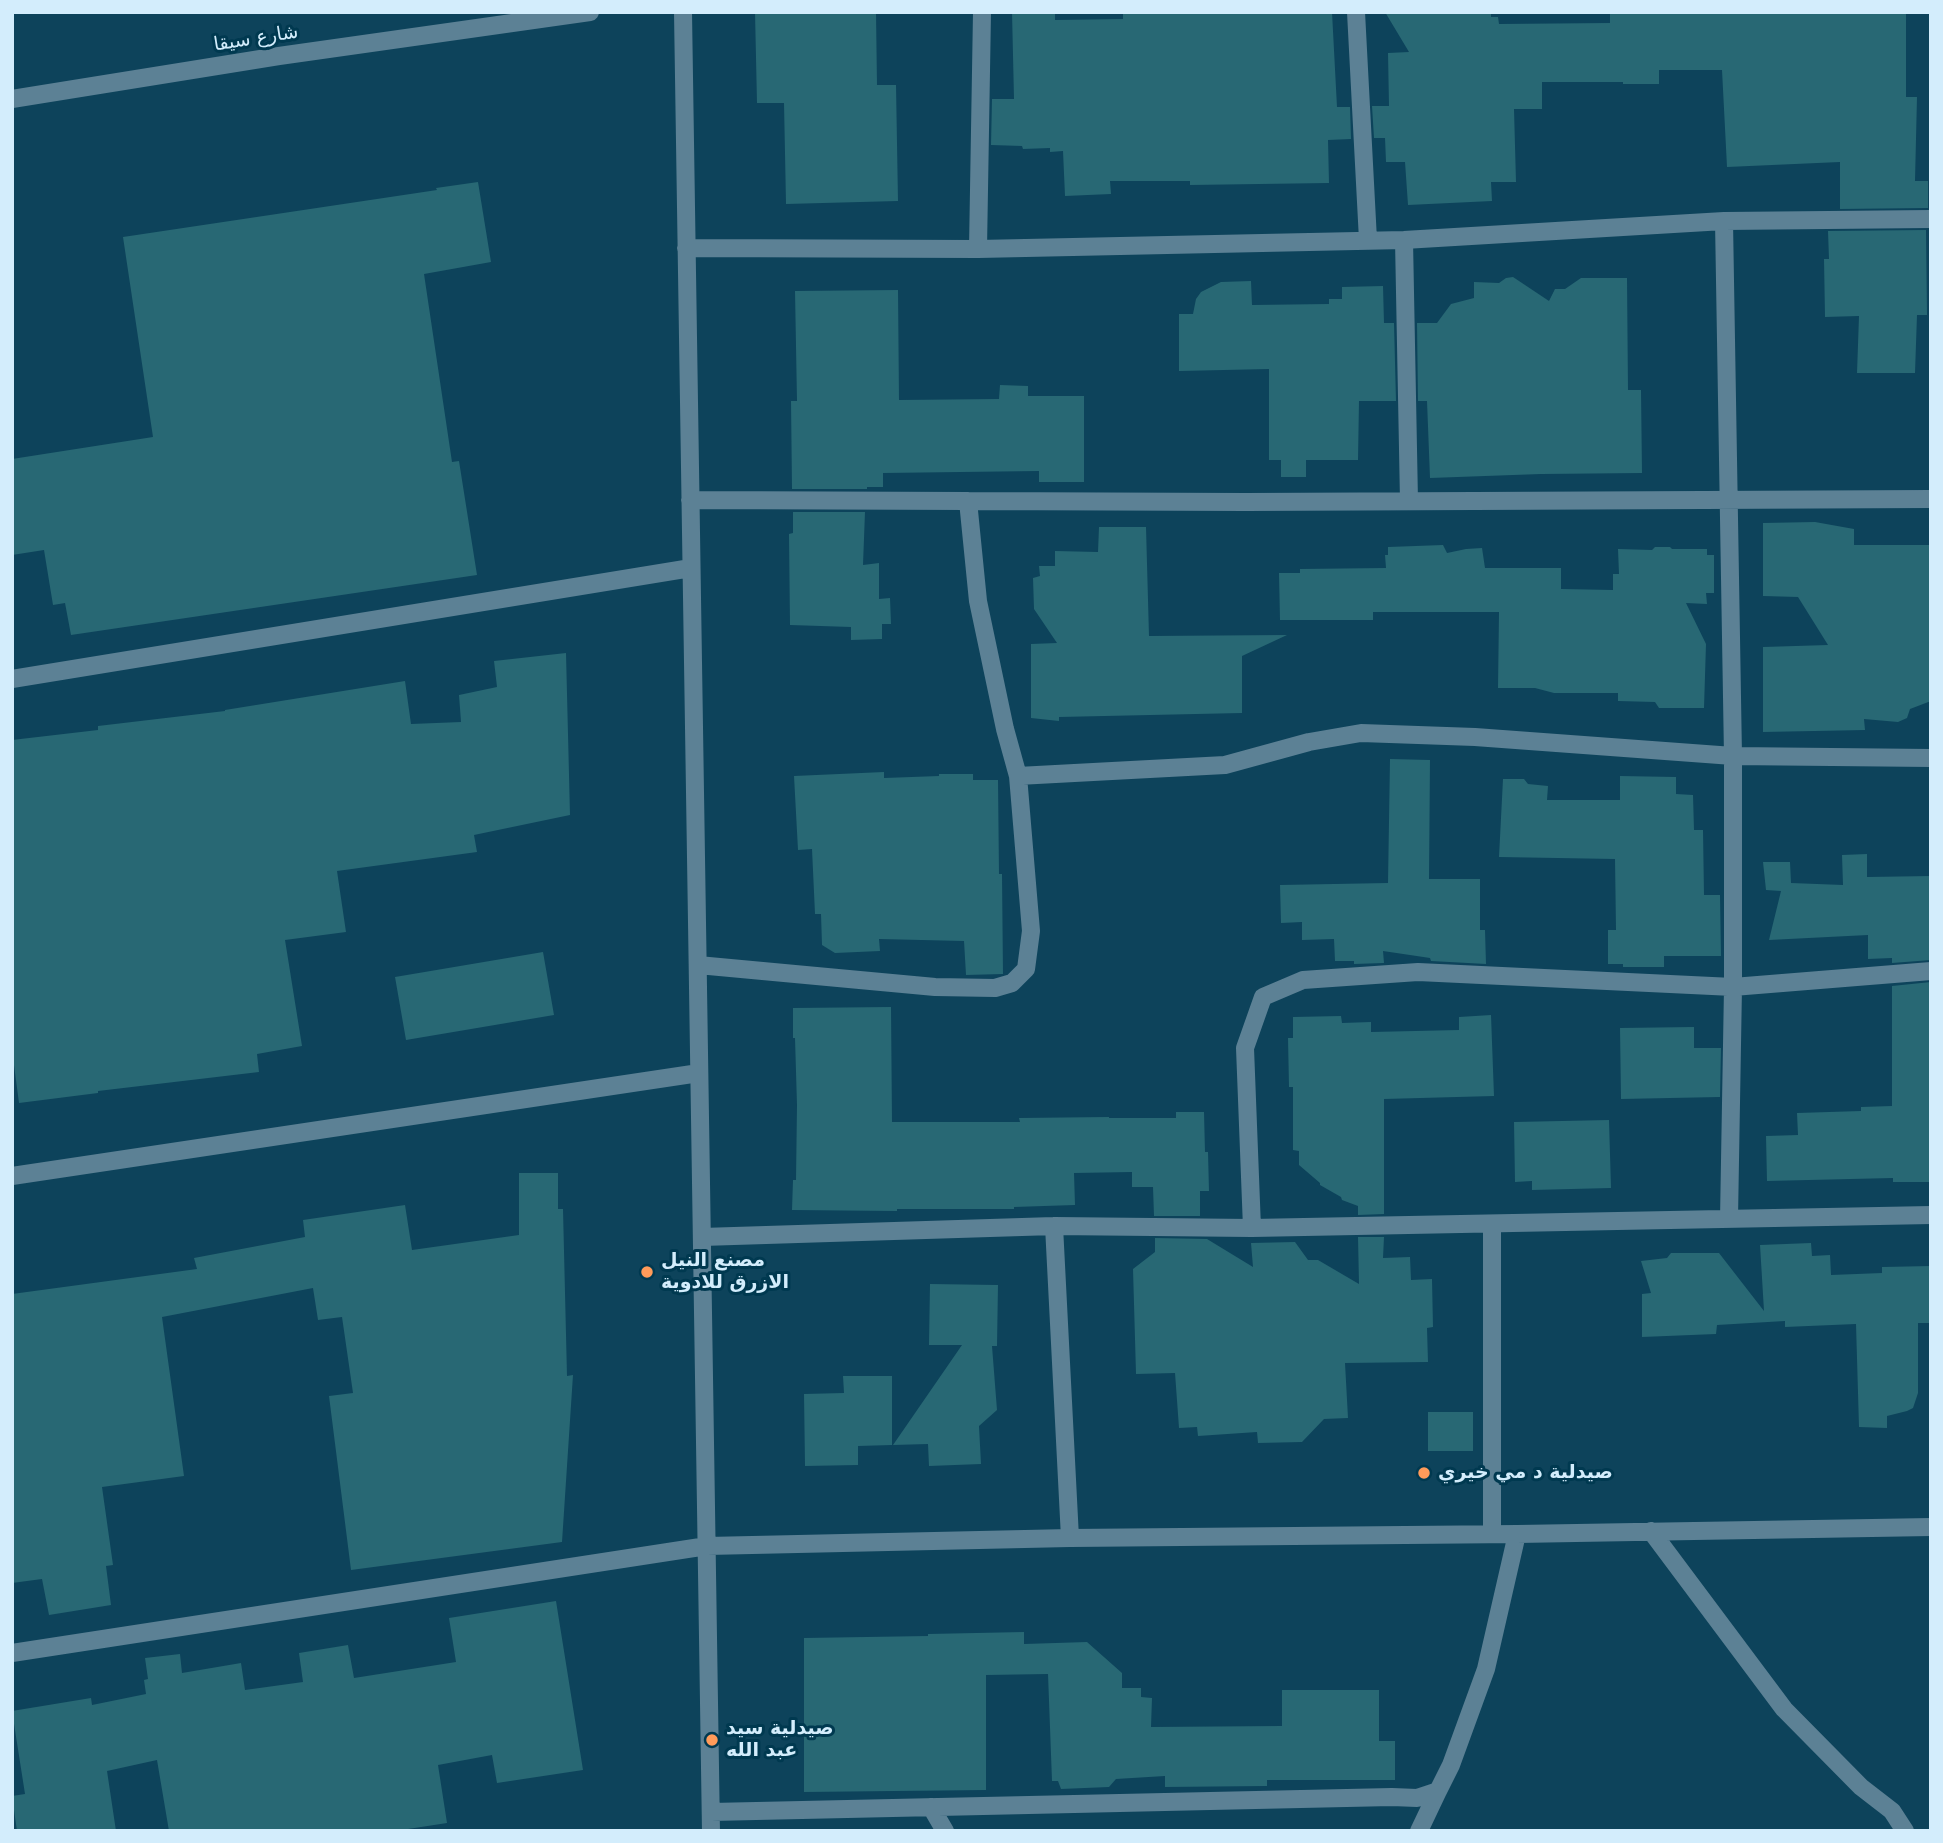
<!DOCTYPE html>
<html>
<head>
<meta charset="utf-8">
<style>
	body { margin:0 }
	#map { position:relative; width:1943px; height:1843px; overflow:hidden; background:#0d435b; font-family:"DejaVu Sans",sans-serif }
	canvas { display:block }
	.frame { position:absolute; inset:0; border:14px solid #d3edfc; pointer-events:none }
</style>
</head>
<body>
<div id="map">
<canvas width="1943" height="1843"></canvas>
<div class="frame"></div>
</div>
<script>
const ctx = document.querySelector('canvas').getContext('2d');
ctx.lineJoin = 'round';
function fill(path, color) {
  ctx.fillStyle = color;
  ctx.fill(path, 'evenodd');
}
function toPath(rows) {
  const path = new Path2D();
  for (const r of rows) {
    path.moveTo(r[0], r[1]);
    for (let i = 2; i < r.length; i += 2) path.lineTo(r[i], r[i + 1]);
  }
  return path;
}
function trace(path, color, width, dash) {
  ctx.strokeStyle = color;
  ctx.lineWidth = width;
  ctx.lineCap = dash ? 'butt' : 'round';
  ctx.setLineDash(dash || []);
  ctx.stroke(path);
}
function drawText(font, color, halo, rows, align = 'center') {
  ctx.font = font + ' "DejaVu Sans","Noto Naskh Arabic",sans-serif';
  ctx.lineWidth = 6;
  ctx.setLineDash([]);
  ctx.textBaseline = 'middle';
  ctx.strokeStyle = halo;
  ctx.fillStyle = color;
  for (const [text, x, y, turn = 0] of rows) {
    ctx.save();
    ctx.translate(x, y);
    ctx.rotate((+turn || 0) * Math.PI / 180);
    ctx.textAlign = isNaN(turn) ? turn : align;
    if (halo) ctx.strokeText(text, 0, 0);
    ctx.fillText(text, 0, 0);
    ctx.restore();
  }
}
const building = toPath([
	[755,12,876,12,877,85,896,85,898,201,786,204,784,103,757,103],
	[1012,12,1055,12,1055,20,1123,19,1123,12,1332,12,1337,107,1350,107,1351,139,1328,140,1329,183,1190,185,1190,181,1110,181,1111,194,1065,196,1063,151,1050,152,1050,148,1023,149,1022,146,991,145,992,99,1014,99],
	[1385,12,1491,12,1491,17,1498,17,1499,24,1610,23,1610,12,1906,12,1906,97,1917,97,1915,181,1928,181,1928,208,1840,209,1840,162,1727,167,1722,70,1659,70,1659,84,1623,84,1623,82,1542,82,1542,109,1514,109,1516,182,1491,182,1492,201,1408,205,1405,162,1386,162,1385,138,1374,138,1372,106,1389,106,1388,53,1409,52],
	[478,182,491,262,424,274,452,462,459,461,477,575,71,635,65,603,53,605,44,550,12,555,12,459,153,437,123,237,437,190,436,188],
	[1926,230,1927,315,1917,315,1915,373,1857,373,1859,316,1825,317,1824,259,1829,259,1828,231],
	[1513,277,1549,301,1555,289,1565,289,1581,278,1627,278,1628,390,1641,390,1642,473,1541,474,1430,478,1427,401,1418,401,1417,323,1437,323,1451,304,1474,298,1474,282,1499,283,1506,278],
	[1251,281,1252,305,1329,304,1329,299,1342,299,1342,287,1383,286,1384,323,1394,323,1396,401,1359,401,1358,460,1306,460,1306,477,1281,477,1281,460,1269,460,1269,369,1179,371,1179,314,1193,314,1196,299,1201,292,1221,282],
	[898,290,899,400,999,399,1000,385,1028,386,1028,396,1084,396,1084,482,1039,482,1039,471,883,473,883,487,867,487,867,489,792,489,791,401,797,401,795,291],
	[793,512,865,512,863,565,879,563,879,599,890,598,891,624,882,624,882,639,851,640,851,627,790,625,789,534,793,533],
	[1815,522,1854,529,1854,545,1931,545,1931,701,1910,709,1907,718,1898,722,1864,719,1865,730,1763,732,1763,647,1828,645,1798,597,1763,596,1763,523],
	[1099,527,1146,527,1149,636,1287,635,1242,656,1242,713,1059,717,1059,721,1031,718,1031,644,1057,643,1034,609,1033,578,1040,576,1039,566,1055,566,1055,551,1098,552],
	[1443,545,1447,553,1466,549,1482,548,1485,568,1561,568,1561,589,1613,590,1613,574,1619,574,1618,549,1652,550,1655,547,1670,547,1672,549,1707,549,1707,555,1714,555,1714,593,1706,593,1707,604,1686,603,1706,644,1704,708,1659,708,1655,702,1618,701,1618,693,1554,693,1535,688,1498,688,1499,612,1373,612,1373,620,1280,620,1279,573,1300,573,1300,569,1386,568,1385,555,1388,555,1388,547],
	[566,653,570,815,474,835,477,852,337,871,346,932,285,940,302,1046,257,1054,259,1072,98,1091,98,1093,19,1103,12,1050,12,740,98,730,98,726,225,711,225,710,405,681,411,724,461,722,459,695,497,687,494,661],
	[1390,759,1430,760,1429,879,1480,879,1480,930,1485,930,1486,964,1431,961,1430,958,1383,951,1384,963,1354,964,1354,961,1335,961,1334,939,1302,940,1302,922,1281,923,1280,885,1388,883],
	[884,772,884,778,939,776,939,774,973,774,973,780,998,780,999,874,1002,874,1003,974,966,975,964,941,879,939,880,951,835,953,822,945,821,914,815,914,812,849,798,850,794,776],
	[1620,776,1676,777,1676,794,1693,795,1694,830,1703,830,1704,895,1720,895,1721,956,1664,956,1664,967,1623,967,1623,964,1608,964,1608,930,1616,930,1615,859,1499,857,1503,779,1524,779,1528,784,1548,786,1547,800,1620,800],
	[1867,854,1867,877,1931,876,1931,960,1892,963,1892,958,1868,959,1868,935,1769,940,1781,891,1766,890,1763,862,1790,862,1791,883,1843,885,1842,855],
	[543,952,554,1015,406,1040,395,977],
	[1931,982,1931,1182,1893,1182,1893,1178,1767,1181,1766,1136,1798,1135,1797,1113,1861,1111,1861,1107,1892,1106,1892,986],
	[891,1007,892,1122,1020,1122,1019,1118,1109,1117,1109,1118,1176,1118,1176,1112,1204,1112,1205,1152,1208,1152,1209,1191,1200,1191,1200,1216,1154,1216,1153,1187,1132,1187,1132,1172,1074,1173,1075,1205,1014,1207,1014,1209,897,1209,897,1211,792,1210,793,1180,796,1180,797,1105,795,1038,793,1038,793,1008],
	[1491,1015,1494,1096,1384,1099,1384,1214,1358,1215,1358,1206,1342,1200,1341,1197,1320,1185,1320,1183,1299,1165,1299,1151,1293,1150,1293,1087,1289,1087,1288,1038,1293,1038,1293,1017,1341,1016,1342,1023,1371,1022,1371,1032,1459,1030,1459,1017],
	[1694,1027,1694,1048,1721,1048,1720,1097,1621,1099,1620,1028],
	[1609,1120,1611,1188,1532,1190,1532,1181,1515,1182,1514,1122],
	[519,1173,558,1173,558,1209,563,1209,567,1376,573,1375,562,1542,351,1570,329,1396,353,1393,342,1317,318,1320,313,1288,162,1317,184,1476,102,1487,113,1565,106,1566,111,1605,49,1615,42,1579,12,1583,12,1294,197,1269,194,1258,305,1237,303,1220,405,1205,412,1250,519,1235],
	[1358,1237,1384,1237,1383,1258,1410,1257,1411,1280,1432,1279,1433,1327,1427,1328,1428,1362,1345,1363,1348,1418,1324,1419,1302,1442,1258,1443,1257,1432,1198,1436,1197,1427,1179,1428,1175,1373,1136,1374,1133,1269,1155,1252,1155,1238,1207,1239,1253,1267,1251,1243,1295,1242,1308,1260,1318,1260,1359,1284],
	[1811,1243,1812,1256,1830,1255,1831,1275,1882,1273,1882,1267,1931,1266,1931,1323,1918,1323,1918,1393,1913,1408,1907,1411,1887,1416,1887,1428,1859,1427,1856,1324,1785,1327,1785,1321,1717,1325,1716,1334,1642,1337,1642,1294,1651,1293,1641,1261,1667,1258,1671,1253,1719,1253,1764,1311,1760,1245],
	[930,1284,998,1285,997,1346,992,1346,997,1410,979,1426,981,1464,929,1466,928,1444,893,1445,962,1345,929,1345],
	[843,1376,892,1376,892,1445,858,1446,858,1465,805,1466,804,1394,844,1393],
	[1428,1412,1473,1412,1473,1451,1428,1451],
	[556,1601,583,1770,497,1783,492,1755,438,1765,447,1823,395,1831,169,1831,157,1760,107,1771,116,1831,17,1831,12,1796,25,1794,12,1711,91,1698,92,1705,146,1694,144,1680,148,1679,145,1658,180,1654,182,1673,241,1663,245,1690,303,1682,299,1653,348,1645,354,1678,456,1662,449,1618],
	[1024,1632,1024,1644,1087,1642,1122,1673,1122,1688,1141,1688,1141,1697,1152,1698,1151,1727,1282,1726,1282,1690,1379,1690,1379,1741,1395,1741,1395,1780,1267,1780,1267,1786,1165,1787,1165,1776,1116,1779,1109,1787,1061,1789,1058,1781,1052,1781,1048,1674,986,1675,986,1790,804,1792,804,1638,928,1636,928,1634]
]);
const minor = toPath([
	[683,12,711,1831],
	[1356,12,1368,240],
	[12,99,279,56,590,12],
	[1724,221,1733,756,1733,987,1729,1219],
	[1404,240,1409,501],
	[686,248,978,249,1404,240,1724,221,1931,219],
	[978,249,982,12],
	[690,500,1246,502,1931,499],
	[12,679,691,568],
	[1018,776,1225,765,1309,742,1361,733,1475,737,1733,756,1931,758],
	[698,965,935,987,995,988,1012,983,1026,969,1031,931,1018,776,1005,729,978,601,968,501],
	[12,1176,699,1073],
	[1492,1224,1492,1534],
	[1054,1226,1070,1538],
	[1252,1228,1245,1048,1263,997,1303,980,1418,972,1733,987,1931,971],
	[702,1237,1054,1226,1252,1228,1931,1215],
	[1651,1531,1784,1709,1861,1787,1892,1811,1905,1831],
	[12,1653,707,1546,1070,1538,1517,1534,1931,1527],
	[931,1807,945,1831],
	[711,1812,1392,1797,1417,1798,1438,1791,1451,1765,1486,1669,1517,1534],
	[1419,1831,1438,1791]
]);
const markers = [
	[647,1272,7,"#ff9b5a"],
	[1424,1473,7,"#ff9b5a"],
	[712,1740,7,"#ff9b5a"]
];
const streetNames = [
	["شارع سيقا",256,39,-9]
];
const poiNames = [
	["مصنع النيل",661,1261],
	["الازرق للادوية",661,1283],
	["صيدلية د مي خيري",1438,1473],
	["صيدلية سيد",726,1729],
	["عبد الله",726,1751]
];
fill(building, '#286874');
trace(minor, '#5c8195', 18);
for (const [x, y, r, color] of markers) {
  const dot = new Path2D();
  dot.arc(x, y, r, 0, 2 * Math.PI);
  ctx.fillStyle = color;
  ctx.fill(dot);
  trace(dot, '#003950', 2.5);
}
drawText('19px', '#d3edfc', '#003950', streetNames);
drawText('bold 19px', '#d3edfc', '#003950', poiNames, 'left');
</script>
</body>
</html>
